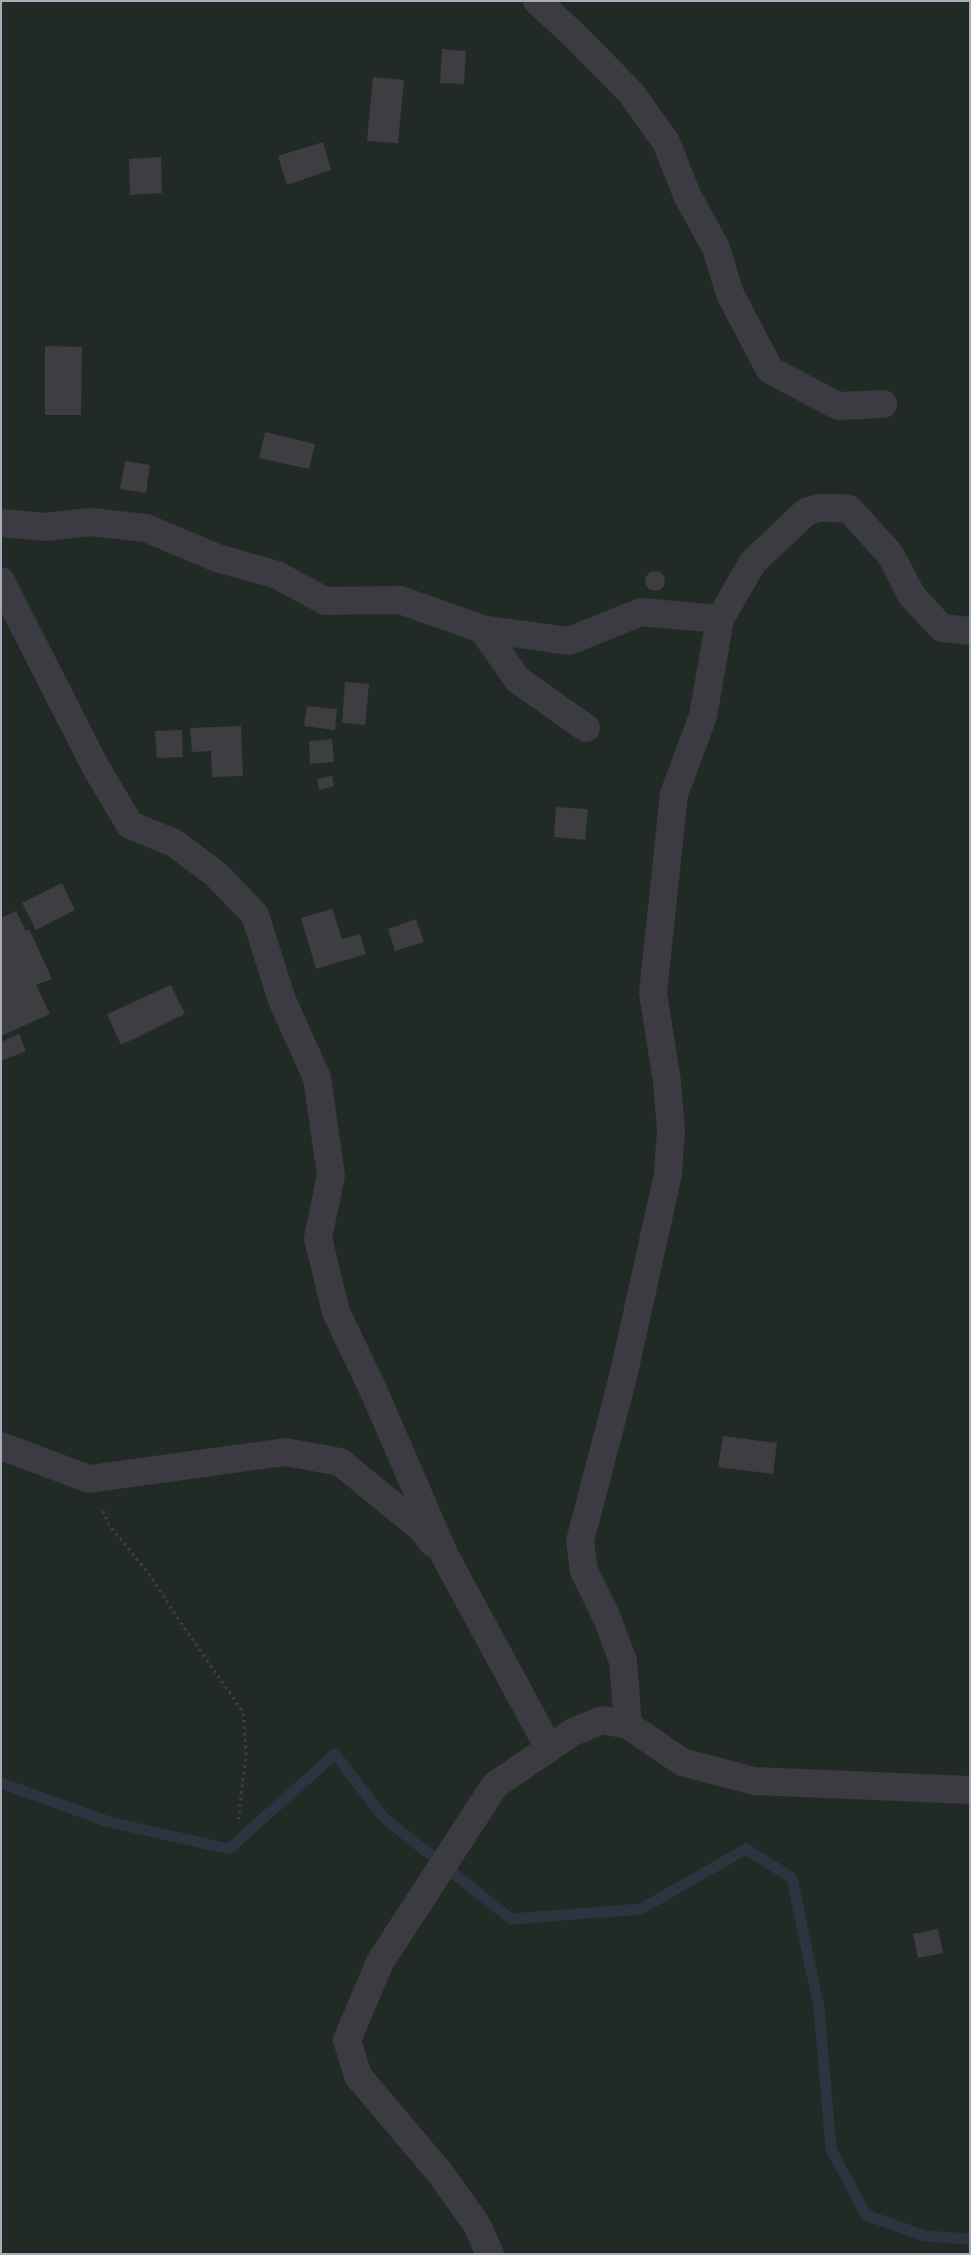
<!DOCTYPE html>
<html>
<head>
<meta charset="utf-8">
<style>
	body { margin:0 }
	#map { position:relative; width:971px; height:2255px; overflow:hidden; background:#19181a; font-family:"Asap Condensed",sans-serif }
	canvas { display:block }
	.frame { position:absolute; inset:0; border:2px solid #aaabba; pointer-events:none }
</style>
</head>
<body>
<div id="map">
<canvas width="971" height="2255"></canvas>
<div class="frame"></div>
</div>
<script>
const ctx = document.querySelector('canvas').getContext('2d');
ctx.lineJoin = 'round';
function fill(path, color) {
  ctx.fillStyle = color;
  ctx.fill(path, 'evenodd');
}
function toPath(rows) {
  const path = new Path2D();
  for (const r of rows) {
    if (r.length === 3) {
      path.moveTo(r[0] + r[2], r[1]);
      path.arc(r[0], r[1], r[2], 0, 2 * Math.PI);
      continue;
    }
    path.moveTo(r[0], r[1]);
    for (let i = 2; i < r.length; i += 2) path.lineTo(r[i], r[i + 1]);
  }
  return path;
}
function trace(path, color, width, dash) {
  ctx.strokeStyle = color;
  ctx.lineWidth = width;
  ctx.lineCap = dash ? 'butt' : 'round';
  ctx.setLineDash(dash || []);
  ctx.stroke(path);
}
const green = toPath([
	[1,1,970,1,970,2254,1,2254]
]);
const stream = toPath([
	[1,1783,109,1822,229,1849,335,1754,384,1818,511,1919,641,1909,746,1849,792,1878,819,2008,831,2149,866,2215,925,2236,970,2239]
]);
const building = toPath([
	[442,49,466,51,464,84,440,83],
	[373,77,404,80,398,143,367,141],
	[323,142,331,170,287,185,278,156],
	[161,157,162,193,130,195,129,159],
	[45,346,82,347,81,415,45,415],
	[265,432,315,444,309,469,259,458],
	[125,461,150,465,146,493,120,489],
	[655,581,10],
	[345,682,369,684,365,725,342,723],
	[307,706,337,709,335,730,304,726],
	[241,726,243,776,212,777,211,751,192,752,190,728],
	[182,730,183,757,157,758,155,731],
	[332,739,334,762,310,764,309,741],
	[332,776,334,786,319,790,317,779],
	[556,807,588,809,585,840,554,837],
	[62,883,75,910,36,930,22,903],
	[332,909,342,939,360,934,366,954,316,969,301,918],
	[16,911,26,931,29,929,52,979,36,985,50,1014,1,1036,1,918],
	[416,919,424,942,395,951,388,929],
	[171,985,185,1014,121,1045,107,1014],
	[19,1034,26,1051,1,1061,1,1042],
	[723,1436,777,1443,773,1474,718,1467],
	[938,1929,943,1953,918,1958,913,1934]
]);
const path = toPath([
	[103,1511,109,1525,149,1574,183,1626,243,1712,246,1754,238,1823]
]);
const minor = toPath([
	[537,1,574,35,631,93,666,142,687,195,716,248,730,294,770,370,838,406,883,404],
	[1,523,45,527,90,522,146,528,217,558,277,575,325,601,400,600,482,629,569,641,641,612,720,619],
	[1,581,95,766,130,825,174,843,217,875,255,915,282,1000,317,1078,331,1175,318,1238,336,1312,375,1394,445,1556,549,1748],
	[482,629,518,680,586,728],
	[1,1446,89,1479,285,1452,340,1462,422,1529,433,1543],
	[628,1725,623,1661,607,1618,584,1571,580,1541,623,1377,668,1174,671,1129,667,1082,653,993,674,794,703,716,720,619,753,562,806,512,818,508,837,508,849,509,890,554,912,596,942,628,970,631],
	[490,2254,477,2225,440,2173,358,2076,347,2040,380,1962,495,1785,573,1732,602,1720,628,1725,682,1762,754,1781,970,1790]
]);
fill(green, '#222a25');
trace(stream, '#2d333f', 11);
fill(building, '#3e3d42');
trace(path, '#3f3f46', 3, [2.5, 4]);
trace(minor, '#3b3b41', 28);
</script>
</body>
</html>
